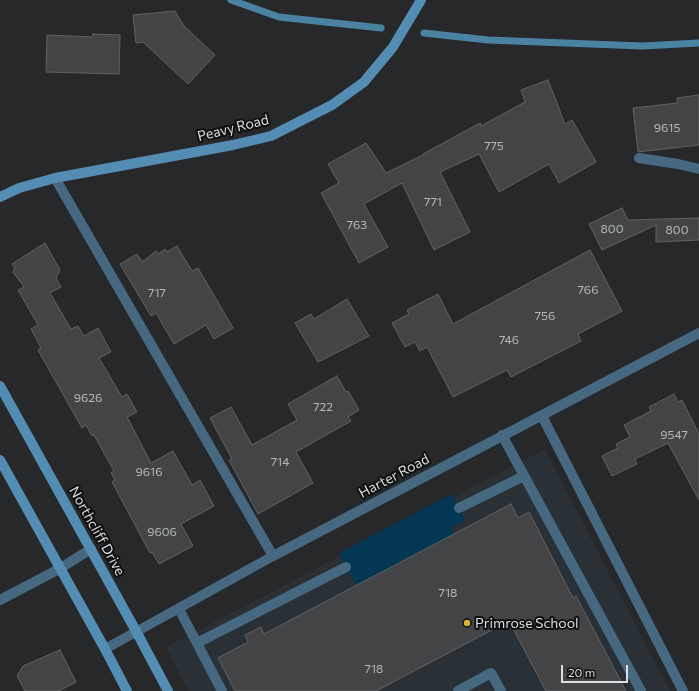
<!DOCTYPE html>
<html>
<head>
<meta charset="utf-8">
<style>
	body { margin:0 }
	#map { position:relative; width:699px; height:691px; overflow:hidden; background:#262829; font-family:Commissioner,sans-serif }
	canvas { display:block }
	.scale { position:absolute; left:561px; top:665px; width:67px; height:18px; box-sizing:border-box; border:2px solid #dcdedf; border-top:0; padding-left:5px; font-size:12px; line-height:14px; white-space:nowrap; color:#dcdedf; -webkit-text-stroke:3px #0f1011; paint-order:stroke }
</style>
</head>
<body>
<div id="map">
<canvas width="699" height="691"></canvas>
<div class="scale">20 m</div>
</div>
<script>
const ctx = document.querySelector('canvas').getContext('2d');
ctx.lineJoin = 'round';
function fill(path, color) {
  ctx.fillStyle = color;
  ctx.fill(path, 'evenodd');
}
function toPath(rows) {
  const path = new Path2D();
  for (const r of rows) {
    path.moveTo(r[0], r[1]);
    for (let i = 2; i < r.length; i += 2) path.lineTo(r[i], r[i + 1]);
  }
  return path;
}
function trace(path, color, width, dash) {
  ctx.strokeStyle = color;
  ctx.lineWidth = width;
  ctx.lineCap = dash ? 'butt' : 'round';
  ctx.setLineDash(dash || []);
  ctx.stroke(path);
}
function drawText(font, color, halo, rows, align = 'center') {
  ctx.font = font + ' Commissioner,sans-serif';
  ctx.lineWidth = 4;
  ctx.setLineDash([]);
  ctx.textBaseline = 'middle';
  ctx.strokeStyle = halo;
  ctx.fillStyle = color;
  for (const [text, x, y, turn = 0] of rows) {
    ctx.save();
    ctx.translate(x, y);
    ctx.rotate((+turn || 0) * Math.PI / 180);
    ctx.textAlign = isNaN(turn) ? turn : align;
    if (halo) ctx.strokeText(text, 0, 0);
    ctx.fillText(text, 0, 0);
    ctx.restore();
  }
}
const built = toPath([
	[545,449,670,691,188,691,166,647]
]);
const green = toPath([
	[452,494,465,520,451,527,454,534,356,585,339,553]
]);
const stream = toPath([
	[231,0,279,17,381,28],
	[424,33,488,40,642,46,699,43]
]);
const building = toPath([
	[175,11,184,26,215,55,188,84,143,42,136,43,133,15,175,11],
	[93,34,120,35,119,74,46,72,47,35,93,37,93,34],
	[548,80,565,124,572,120,596,162,559,183,549,164,499,192,479,154,440,172,470,232,434,250,402,183,364,204,388,247,359,263,321,193,339,183,328,164,366,143,386,173,423,155,423,154,480,123,481,126,525,102,521,90,548,80],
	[699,95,699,145,638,152,633,108,678,103,677,98,699,95],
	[622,208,628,220,699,218,699,240,656,242,656,225,602,250,589,224,622,208],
	[45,243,60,270,56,278,61,287,50,293,71,329,78,326,84,336,98,328,111,352,99,358,122,397,127,394,137,412,127,417,151,463,173,451,192,485,200,480,214,506,181,524,193,546,159,564,152,552,150,553,112,482,115,480,111,473,114,471,94,435,92,436,86,425,82,428,38,350,41,348,31,329,38,325,18,290,24,287,13,272,15,268,12,264,45,243],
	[177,246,192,271,198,268,233,328,214,339,206,325,174,344,156,313,151,316,120,264,137,254,142,262,156,251,158,254,165,249,167,252,177,246],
	[590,250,622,311,578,334,581,341,511,377,507,370,453,397,427,347,420,351,415,342,405,347,392,323,409,314,407,310,438,294,453,324,590,250],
	[347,299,369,336,318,362,295,323,311,314,314,319,347,299],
	[337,376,346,392,348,391,359,410,348,417,351,421,296,452,313,483,258,514,229,460,232,459,210,418,231,407,252,445,297,420,288,404,337,376],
	[674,394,678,402,682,400,699,434,699,500,668,443,635,459,637,464,612,476,602,456,618,448,616,444,630,437,624,425,651,411,649,407,674,394],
	[511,504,518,518,529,512,573,598,576,596,626,691,546,691,509,621,376,691,235,691,218,658,248,642,245,635,261,627,264,634,511,504],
	[60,650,76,682,59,691,25,691,17,676,23,666,60,650]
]);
const lane = toPath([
	[639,158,678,164,699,169],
	[55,178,273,556],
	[542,416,683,691],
	[502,435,641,691],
	[459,508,524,476],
	[179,609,222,691],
	[197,643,346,567],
	[458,691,491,673,501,691]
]);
const street = toPath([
	[0,600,59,569,91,549],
	[105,649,273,556,699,333]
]);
const secondary = toPath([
	[0,197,19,188,55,178,233,145,271,136,332,105,364,82,393,47,421,0],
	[0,386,136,631,168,691],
	[0,460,105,649,127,691]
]);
const markers = [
	[467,623,4,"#dab333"]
];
const numberNames = [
	["9615",667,128],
	["775",494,146],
	["771",433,202],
	["763",357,225],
	["800",612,229],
	["800",677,230],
	["766",588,290],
	["717",157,293],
	["756",545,316],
	["746",509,340],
	["9626",88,398],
	["722",323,407],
	["9547",674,435],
	["714",280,462],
	["9616",149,472],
	["9606",162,532],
	["718",448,593],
	["718",374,669]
];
const streetNames = [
	["Peavy Road",233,128,-14],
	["Harter Road",394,476,-28],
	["Northcliff Drive",97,531,61]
];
const poiNames = [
	["Primrose School",475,623]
];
fill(built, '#293036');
fill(green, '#033754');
trace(stream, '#4a83a2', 7);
fill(building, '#424446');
trace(building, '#606264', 1);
trace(lane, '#466881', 10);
trace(street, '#466881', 10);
trace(secondary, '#548db4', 10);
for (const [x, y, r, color] of markers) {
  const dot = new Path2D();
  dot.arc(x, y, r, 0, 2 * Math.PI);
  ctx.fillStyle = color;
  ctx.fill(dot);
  trace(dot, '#0f1011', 1.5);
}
drawText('12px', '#b6b8b9', null, numberNames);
drawText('14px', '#dcdedf', '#0f1011', streetNames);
drawText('14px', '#dcdedf', '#0f1011', poiNames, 'left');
</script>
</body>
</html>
